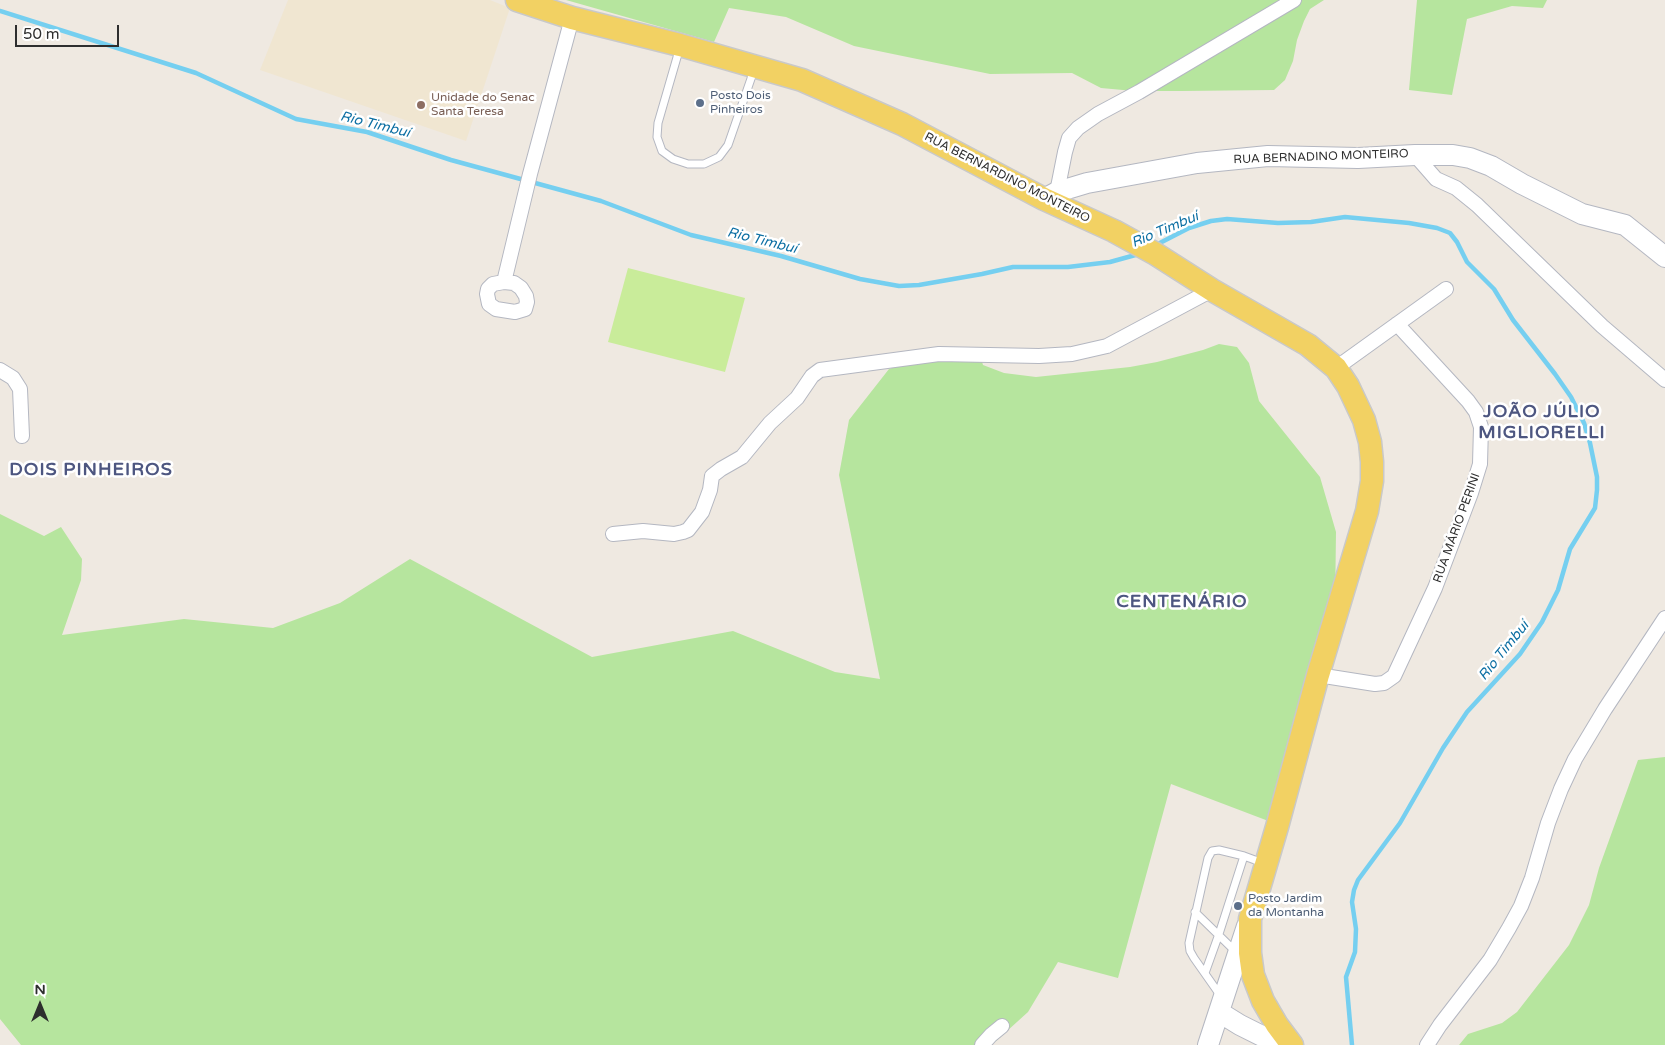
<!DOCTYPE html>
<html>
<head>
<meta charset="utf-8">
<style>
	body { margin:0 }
	#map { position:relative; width:1665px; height:1045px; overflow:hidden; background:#efe9e1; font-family:"Varela Round",sans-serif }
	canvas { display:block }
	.north { position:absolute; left:15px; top:980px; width:50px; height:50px; -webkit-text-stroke:4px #fff; paint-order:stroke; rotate:0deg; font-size:14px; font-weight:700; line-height:20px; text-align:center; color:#2e2e2e }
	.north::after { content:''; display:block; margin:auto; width:18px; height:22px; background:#2e2e2e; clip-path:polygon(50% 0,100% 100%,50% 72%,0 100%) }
	.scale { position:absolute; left:15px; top:25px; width:104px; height:22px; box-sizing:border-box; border:2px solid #2e2e2e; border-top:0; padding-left:6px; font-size:15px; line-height:18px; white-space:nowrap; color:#2e2e2e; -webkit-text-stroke:4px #fff; paint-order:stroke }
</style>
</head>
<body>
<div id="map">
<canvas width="1665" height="1045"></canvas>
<div class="north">N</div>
<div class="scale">50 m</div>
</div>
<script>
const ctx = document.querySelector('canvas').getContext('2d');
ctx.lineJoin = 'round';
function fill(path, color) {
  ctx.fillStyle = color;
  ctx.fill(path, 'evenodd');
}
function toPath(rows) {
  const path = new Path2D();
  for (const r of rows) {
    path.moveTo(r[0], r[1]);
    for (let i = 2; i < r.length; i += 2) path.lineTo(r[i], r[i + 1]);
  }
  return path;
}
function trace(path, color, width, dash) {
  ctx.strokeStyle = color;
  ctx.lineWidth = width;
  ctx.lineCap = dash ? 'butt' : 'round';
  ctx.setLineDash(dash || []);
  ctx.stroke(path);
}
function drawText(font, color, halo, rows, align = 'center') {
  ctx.font = font + ' "Varela Round",sans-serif';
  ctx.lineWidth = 5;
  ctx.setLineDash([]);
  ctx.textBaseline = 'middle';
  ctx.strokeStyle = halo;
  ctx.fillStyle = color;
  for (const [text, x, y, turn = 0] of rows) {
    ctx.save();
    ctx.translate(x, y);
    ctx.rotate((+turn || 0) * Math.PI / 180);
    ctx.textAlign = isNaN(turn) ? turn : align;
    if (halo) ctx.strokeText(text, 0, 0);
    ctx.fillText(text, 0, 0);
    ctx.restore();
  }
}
const education = toPath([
	[288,0,490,0,510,8,466,141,260,70]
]);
const green = toPath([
	[566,0,1324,0,1310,9,1304,21,1297,40,1293,61,1285,80,1274,90,1182,91,1134,91,1101,88,1072,73,990,74,854,46,786,17,729,8,714,42],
	[1417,0,1547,0,1543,8,1512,6,1467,19,1452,95,1409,90],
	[1219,344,1237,347,1249,363,1259,401,1320,477,1336,532,1335,607,1271,822,1171,784,1118,978,1058,962,1028,1012,996,1041,987,1045,21,1045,0,1019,0,514,44,536,61,527,82,559,81,580,62,635,184,619,273,628,340,603,410,559,592,657,733,631,835,672,880,679,839,475,849,420,889,369,930,355,979,352,983,365,1004,373,1036,377,1130,367,1157,362,1203,350],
	[1665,757,1665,1045,1459,1045,1468,1034,1502,1023,1517,1012,1569,945,1589,905,1599,868,1638,760]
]);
const pitch = toPath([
	[628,268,745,298,725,372,608,342]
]);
const stream = toPath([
	[0,11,196,73,296,119,367,132,451,160,601,201,691,235,781,256,860,279,899,286,919,285,982,274,1013,267,1068,267,1110,262,1139,254],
	[1154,246,1189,228,1211,221,1227,219,1278,223,1311,222,1345,217,1409,223,1437,228,1450,233,1457,242,1467,262,1494,289,1513,320,1555,374,1571,397,1584,423,1590,443,1597,477,1597,490,1595,508,1570,549,1558,590,1542,622,1520,654,1467,712,1443,748,1400,823,1358,880,1354,890,1352,902,1356,929,1355,952,1346,977,1352,1045]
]);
const lane = toPath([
	[680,47,658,123,657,137,662,151,673,159,688,164,704,164,719,157,728,145,754,70],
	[1195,912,1236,952],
	[1205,973,1219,934,1244,856],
	[1220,995,1194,958,1190,951,1189,943,1208,858,1212,851,1219,850,1244,856,1263,863]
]);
const street = toPath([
	[1415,155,1436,179,1456,188,1477,205,1602,326,1665,380],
	[1057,192,1065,152,1069,138,1078,128,1098,114,1139,92,1294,0],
	[504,282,514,283,521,288,526,296,527,302,525,309,515,312,496,309,489,304,487,294,488,289,493,284,504,282,530,174,572,18],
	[1336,368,1446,289],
	[0,370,13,378,20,389,22,436],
	[613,534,643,531,674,534,683,532,688,530,702,512,710,490,712,476,721,469,742,457,770,423,797,398,812,376,820,370,939,354,1039,356,1072,354,1107,346,1212,290],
	[1318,675,1375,684,1384,683,1394,676,1435,588,1471,493,1480,464,1481,427,1476,412,1468,401,1397,324],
	[982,1045,991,1035,1002,1026],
	[1427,1045,1440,1025,1490,960,1509,928,1521,906,1532,878,1548,823,1561,789,1575,759,1605,709,1665,618]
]);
const secondary = toPath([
	[1044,199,1057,192,1087,183,1197,163,1268,156,1358,158,1415,155,1453,155,1470,158,1491,166,1522,184,1582,214,1625,225,1665,257],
	[1219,1012,1240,1025,1280,1045],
	[1208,1045,1247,926]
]);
const primary = toPath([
	[517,0,572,18,680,45,802,80,902,124,1044,199,1114,231,1154,253,1212,290,1308,345,1336,368,1348,386,1364,420,1370,442,1372,462,1372,481,1367,511,1318,675,1277,827,1250,919,1250,953,1253,975,1263,1001,1277,1025,1292,1045]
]);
const markers = [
	[700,103,5,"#5c6f8a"],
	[421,105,5,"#8d6e63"],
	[1238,906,5,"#5c6f8a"]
];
const serviceNames = [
	["Posto Dois",710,96],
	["Pinheiros",710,110],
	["Posto Jardim",1248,899],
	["da Montanha",1248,913]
];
const educationNames = [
	["Unidade do Senac",431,98],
	["Santa Teresa",431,112]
];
const streetNames = [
	["RUA BERNADINO MONTEIRO",1321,157,-2],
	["RUA BERNARDINO MONTEIRO",1007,178,27],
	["RUA MÁRIO PERINI",1457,528,-70]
];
const waterNames = [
	["Rio Timbuí",375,125,14],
	["Rio Timbuí",1165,230,-23],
	["Rio Timbuí",762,241,14],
	["Rio Timbuí",1504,651,-51]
];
const districtNames = [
	["JOÃO JÚLIO",1542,412],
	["MIGLIORELLI",1542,433],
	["DOIS PINHEIROS",91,470],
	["CENTENÁRIO",1182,602]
];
fill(education, '#f0e6d1');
fill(green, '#b6e59e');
fill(pitch, '#c9ec9a');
trace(stream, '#75cff0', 4.5);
trace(lane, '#b4b7c1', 9);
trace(street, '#b4b7c1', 16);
trace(secondary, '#b4b7c1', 22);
trace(primary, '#c9c9c9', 25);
trace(lane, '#fff', 7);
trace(street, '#fff', 14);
trace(secondary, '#fff', 20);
trace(primary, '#f2d163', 22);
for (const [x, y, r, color] of markers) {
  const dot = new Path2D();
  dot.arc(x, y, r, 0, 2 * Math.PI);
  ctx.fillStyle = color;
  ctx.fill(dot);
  trace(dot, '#fff', 2);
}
drawText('12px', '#4e5e75', '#fff', serviceNames, 'left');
drawText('12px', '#785e54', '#fff', educationNames, 'left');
drawText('12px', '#2e2e2e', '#fff', streetNames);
drawText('italic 14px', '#0d6fa3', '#fff', waterNames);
ctx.letterSpacing = '1px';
drawText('bold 18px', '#4d5680', '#fff', districtNames);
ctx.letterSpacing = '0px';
</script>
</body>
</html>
